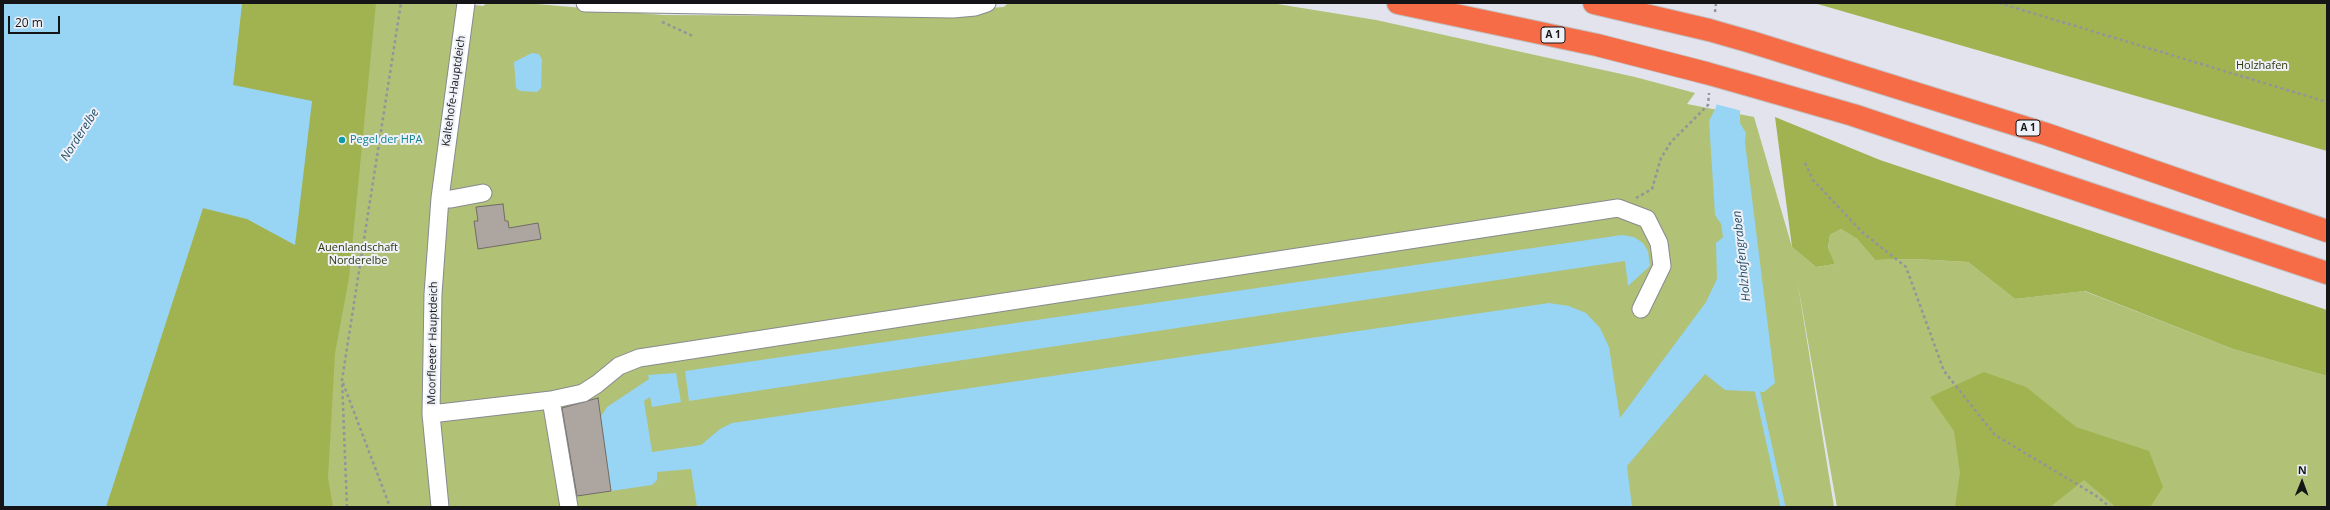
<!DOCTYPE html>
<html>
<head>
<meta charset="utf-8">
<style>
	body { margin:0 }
	#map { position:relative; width:2330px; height:510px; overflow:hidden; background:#e2e3ec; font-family:"Open Sans",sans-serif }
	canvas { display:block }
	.frame { position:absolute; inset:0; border:4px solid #151518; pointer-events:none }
	.north { position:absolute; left:2282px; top:462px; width:40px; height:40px; -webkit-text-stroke:3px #eff1f9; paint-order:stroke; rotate:1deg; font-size:11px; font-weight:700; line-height:16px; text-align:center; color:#151518 }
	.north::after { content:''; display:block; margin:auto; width:14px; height:18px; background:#151518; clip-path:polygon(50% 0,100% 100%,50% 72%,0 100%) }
	.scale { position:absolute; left:8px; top:16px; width:52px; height:18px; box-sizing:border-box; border:2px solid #151518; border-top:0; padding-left:5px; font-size:12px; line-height:14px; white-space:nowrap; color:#151518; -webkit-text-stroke:3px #eff1f9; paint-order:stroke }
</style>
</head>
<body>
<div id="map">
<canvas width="2330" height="510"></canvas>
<div class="frame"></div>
<div class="north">N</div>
<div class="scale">20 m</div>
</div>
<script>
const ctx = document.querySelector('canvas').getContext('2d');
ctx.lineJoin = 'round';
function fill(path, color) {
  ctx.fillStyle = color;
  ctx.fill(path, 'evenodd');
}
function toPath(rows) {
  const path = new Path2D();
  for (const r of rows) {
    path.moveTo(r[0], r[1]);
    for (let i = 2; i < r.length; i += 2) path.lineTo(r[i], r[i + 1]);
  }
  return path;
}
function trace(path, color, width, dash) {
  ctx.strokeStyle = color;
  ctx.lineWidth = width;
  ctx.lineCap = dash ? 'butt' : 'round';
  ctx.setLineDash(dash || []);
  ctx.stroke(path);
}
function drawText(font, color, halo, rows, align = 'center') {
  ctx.font = font + ' "Open Sans",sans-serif';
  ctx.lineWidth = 4;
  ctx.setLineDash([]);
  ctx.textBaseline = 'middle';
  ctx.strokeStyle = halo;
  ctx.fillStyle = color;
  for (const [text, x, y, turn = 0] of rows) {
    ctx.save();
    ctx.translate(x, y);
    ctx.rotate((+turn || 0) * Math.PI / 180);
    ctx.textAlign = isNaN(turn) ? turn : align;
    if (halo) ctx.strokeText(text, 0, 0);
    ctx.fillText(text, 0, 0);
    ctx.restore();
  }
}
const green = toPath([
	[3,3,458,3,483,6,487,3,525,3,663,15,866,16,1004,7,1008,3,1271,3,1376,20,1635,77,1695,93,1687,104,1754,117,1792,247,1816,267,1835,264,1828,249,1830,235,1841,229,1857,239,1875,260,1914,259,1968,262,2015,299,2084,291,2233,349,2327,376,2327,507,1837,507,1797,279,1834,507,3,507]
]);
const forest = toPath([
	[242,3,376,3,349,278,335,353,328,478,333,507,106,507,203,208,247,219,295,245,233,85],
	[1814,3,2327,3,2327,151],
	[1775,117,1880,160,2327,310,2327,376,2233,349,2085,291,2015,299,1968,262,1914,259,1875,260,1857,239,1841,229,1830,235,1828,248,1835,264,1816,267,1792,247],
	[1984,372,2026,387,2076,427,2149,451,2163,487,2151,506,2116,507,2084,480,2050,507,1955,507,1960,473,1954,431,1930,397]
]);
const water = toPath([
	[3,3,242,3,233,85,312,101,295,245,247,219,203,208,106,507,3,507],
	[1752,3,1740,113,1740,123,1746,133,1745,142,1775,383,1764,392,1725,390,1705,374,1627,466,1632,507,697,507,691,469,657,472,657,480,652,485,611,491,600,418,607,407,649,379,648,375,676,373,681,402,652,407,650,397,644,401,652,452,701,445,720,429,732,423,1549,303,1569,306,1586,313,1600,328,1609,347,1620,418,1706,302,1717,279,1716,243,1723,237,1721,224,1715,215,1709,121,1716,107,1722,68],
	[532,53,539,54,542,60,541,88,537,92,520,91,516,88,514,62],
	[1622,235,1634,237,1643,243,1648,251,1650,266,1628,286,1625,261,689,401,685,371]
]);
const pier = toPath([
	[1729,3,1754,3,1742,111,1715,104]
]);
const stream = toPath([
	[1756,385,1783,507]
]);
const building = toPath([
	[503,204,505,221,508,221,509,228,538,223,541,239,478,249,474,221,478,221,476,207,503,204],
	[598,398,611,491,577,496,562,408,598,398]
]);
const path = toPath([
	[1999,3,2327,102],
	[1715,12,1716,3],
	[662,22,693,36],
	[1805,163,1813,180,1862,232,1906,267,1944,371,1995,435,2095,495,2110,507],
	[1636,198,1652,189,1661,158,1671,142,1708,105,1709,93],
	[343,383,390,507],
	[347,507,342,380,401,3]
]);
const minor = toPath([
	[585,3,953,9,975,7,987,3],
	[440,198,451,199,483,193],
	[551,400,569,507],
	[431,414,551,400,583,393,597,384,619,366,639,358,1618,208,1647,219,1659,243,1662,266,1641,309],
	[440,507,431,414,433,294,440,198,466,3]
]);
const highway = toPath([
	[1398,3,1597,45,1706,73],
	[1594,3,1709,30],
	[1751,42,2046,134,2327,231],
	[1745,84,1853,115,2327,273]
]);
const highwayBridge = toPath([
	[1709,30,1751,42],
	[1706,73,1745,84]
]);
const markers = [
	[342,140,4,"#0f9aa8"]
];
const shields = [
	[1553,35,24],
	[2028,128,24]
];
const shieldNames = [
	["A 1",1553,35],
	["A 1",2028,128]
];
const parkNames = [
	["Holzhafen",2262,66],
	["Auenlandschaft",358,248],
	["Norderelbe",358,261]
];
const streetNames = [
	["Kaltehofe-Hauptdeich",454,91,-82],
	["Moorfleeter Hauptdeich",433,343,-89]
];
const cultureNames = [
	["Pegel der HPA",350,140]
];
const waterNames = [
	["Norderelbe",80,135,-57],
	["Holzhafengraben",1742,256,-96]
];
fill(green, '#b1c175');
fill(forest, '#a1b350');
fill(water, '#98d4f4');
fill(pier, '#e2e3ec');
trace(stream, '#98d4f4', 5);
fill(building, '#ada6a0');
trace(building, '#726c66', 1);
trace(minor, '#888a91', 19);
trace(highway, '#c2c2c3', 24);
trace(path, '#94949b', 2.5, [3, 3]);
trace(minor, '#fff', 17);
trace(highway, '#f66c46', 22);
trace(highwayBridge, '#c2c2c3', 24, []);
trace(highwayBridge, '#f66c46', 22);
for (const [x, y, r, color] of markers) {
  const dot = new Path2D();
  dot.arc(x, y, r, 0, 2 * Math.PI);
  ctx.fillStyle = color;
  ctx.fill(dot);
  trace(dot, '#eff1f9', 1.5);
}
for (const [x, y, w] of shields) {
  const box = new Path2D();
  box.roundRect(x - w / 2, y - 8, w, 16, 3);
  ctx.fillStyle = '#eff1f9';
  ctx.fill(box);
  trace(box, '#151518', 1);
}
drawText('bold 10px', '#151518', null, shieldNames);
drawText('11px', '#31380e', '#eff1f9', parkNames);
drawText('11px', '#151518', '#eff1f9', streetNames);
drawText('11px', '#0d838f', '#eff1f9', cultureNames, 'left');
drawText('italic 12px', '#235167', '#eff1f9', waterNames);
</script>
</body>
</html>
